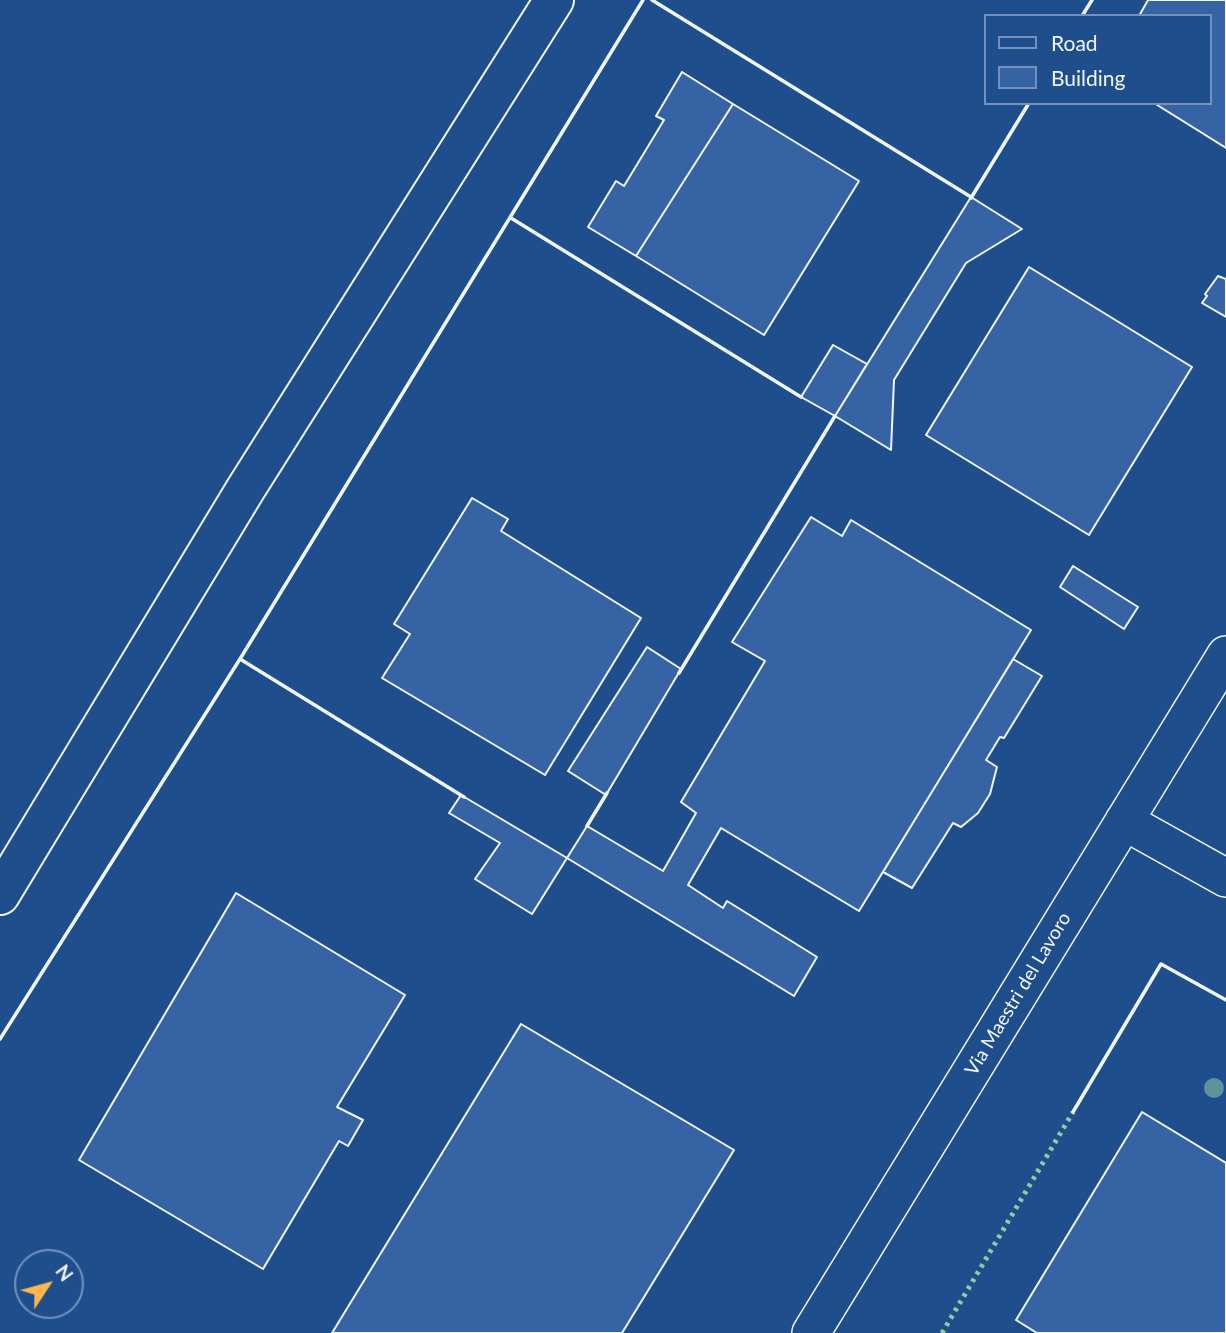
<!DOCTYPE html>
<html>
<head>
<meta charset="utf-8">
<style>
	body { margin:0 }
	#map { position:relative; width:1226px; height:1333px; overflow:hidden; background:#1f4e8c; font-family:Lato,sans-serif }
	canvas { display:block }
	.legend { position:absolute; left:984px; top:14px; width:228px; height:91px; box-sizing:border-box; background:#1f4e8c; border:2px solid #7391ba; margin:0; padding:9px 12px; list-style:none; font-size:21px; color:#f2f6ff }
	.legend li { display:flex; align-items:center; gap:14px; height:35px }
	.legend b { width:35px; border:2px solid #7391ba }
	.north { position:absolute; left:14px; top:1249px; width:70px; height:70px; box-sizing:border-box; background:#1f4e8c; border:2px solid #7391ba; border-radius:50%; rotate:54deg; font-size:19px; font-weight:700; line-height:28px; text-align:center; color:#f2f6ff }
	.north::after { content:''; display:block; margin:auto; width:24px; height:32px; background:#ffb74d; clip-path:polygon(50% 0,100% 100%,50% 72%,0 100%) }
</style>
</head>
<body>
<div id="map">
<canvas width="1226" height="1333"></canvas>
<ul class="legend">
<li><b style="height:9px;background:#1f4e8c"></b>Road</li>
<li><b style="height:19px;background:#3563a3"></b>Building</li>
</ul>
<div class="north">N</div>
</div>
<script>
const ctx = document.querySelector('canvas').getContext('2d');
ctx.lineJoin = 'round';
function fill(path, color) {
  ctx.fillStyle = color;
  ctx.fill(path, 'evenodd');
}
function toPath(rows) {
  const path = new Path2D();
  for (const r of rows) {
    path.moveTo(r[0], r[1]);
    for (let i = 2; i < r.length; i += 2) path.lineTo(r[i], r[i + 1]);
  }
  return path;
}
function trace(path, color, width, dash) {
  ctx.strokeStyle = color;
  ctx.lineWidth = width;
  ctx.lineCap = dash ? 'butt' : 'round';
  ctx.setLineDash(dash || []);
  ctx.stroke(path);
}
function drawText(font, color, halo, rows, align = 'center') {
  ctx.font = font + ' Lato,sans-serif';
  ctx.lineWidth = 5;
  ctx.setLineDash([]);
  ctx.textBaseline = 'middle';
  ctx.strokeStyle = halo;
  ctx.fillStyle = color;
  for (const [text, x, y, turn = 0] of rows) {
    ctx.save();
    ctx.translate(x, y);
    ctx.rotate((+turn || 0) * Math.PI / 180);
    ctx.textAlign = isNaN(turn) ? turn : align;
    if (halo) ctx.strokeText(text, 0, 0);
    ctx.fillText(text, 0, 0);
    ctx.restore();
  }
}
const building = toPath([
	[1148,0,1226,0,1226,148,1154,103,1210,103,1210,16,1139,16,1148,0],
	[682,72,733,104,636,256,588,227,616,181,624,186,664,120,656,116,682,72],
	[733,104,859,181,764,335,636,256,733,104],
	[971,197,1022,229,966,263,894,380,891,450,835,416,971,197],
	[1029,267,1192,367,1089,535,926,435,1029,267],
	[1218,276,1226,279,1226,317,1202,303,1207,296,1205,294,1218,276],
	[833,345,867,364,835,416,801,397,833,345],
	[472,498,508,519,501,531,641,618,545,775,382,678,410,634,394,624,472,498],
	[811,517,842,536,851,520,1031,630,859,911,721,828,688,885,723,908,727,901,817,957,794,996,567,858,587,826,663,871,696,813,681,802,765,661,732,642,811,517],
	[1073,566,1138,607,1124,629,1060,587,1073,566],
	[647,647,681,669,606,795,568,771,647,647],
	[1013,659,1042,676,1004,738,1000,737,986,760,997,767,990,794,978,813,961,827,953,823,912,888,883,872,1013,659],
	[461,795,567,858,532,914,475,879,500,843,449,813,461,795],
	[236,893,405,995,337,1107,363,1120,348,1146,339,1141,263,1269,79,1160,236,893],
	[521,1024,734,1150,622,1333,332,1333,521,1024],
	[1142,1112,1226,1163,1226,1333,1037,1333,1016,1320,1142,1112]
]);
const street = toPath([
	[1124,821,1226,878],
	[811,1333,1226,655]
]);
const secondary = toPath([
	[0,895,245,490,554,0]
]);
const hedge = toPath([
	[942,1333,1073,1112]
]);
const wall = toPath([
	[652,0,971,197],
	[1082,16,1092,0],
	[971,198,1029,103],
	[511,218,801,397],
	[240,659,464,797],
	[679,673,835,416],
	[587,826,607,793],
	[0,1039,240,659,643,0],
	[1073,1112,1161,964,1226,1000]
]);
const trees = [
	[1214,1088]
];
const streetNames = [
	["Via Maestri del Lavoro",1018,994,-59]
];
fill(building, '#3563a3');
trace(building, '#f2f6ff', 2);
trace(street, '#f2f6ff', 40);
trace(secondary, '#f2f6ff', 42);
trace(street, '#1f4e8c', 37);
trace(secondary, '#1f4e8c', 38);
trace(hedge, '#97c8a6', 5, [3.5, 5]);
trace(wall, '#f2f6ff', 3.5);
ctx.fillStyle = '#61919a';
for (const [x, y] of trees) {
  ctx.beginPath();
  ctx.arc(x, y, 10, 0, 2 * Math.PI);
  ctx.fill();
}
drawText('19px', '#f2f6ff', '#1f4e8c', streetNames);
</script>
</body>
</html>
